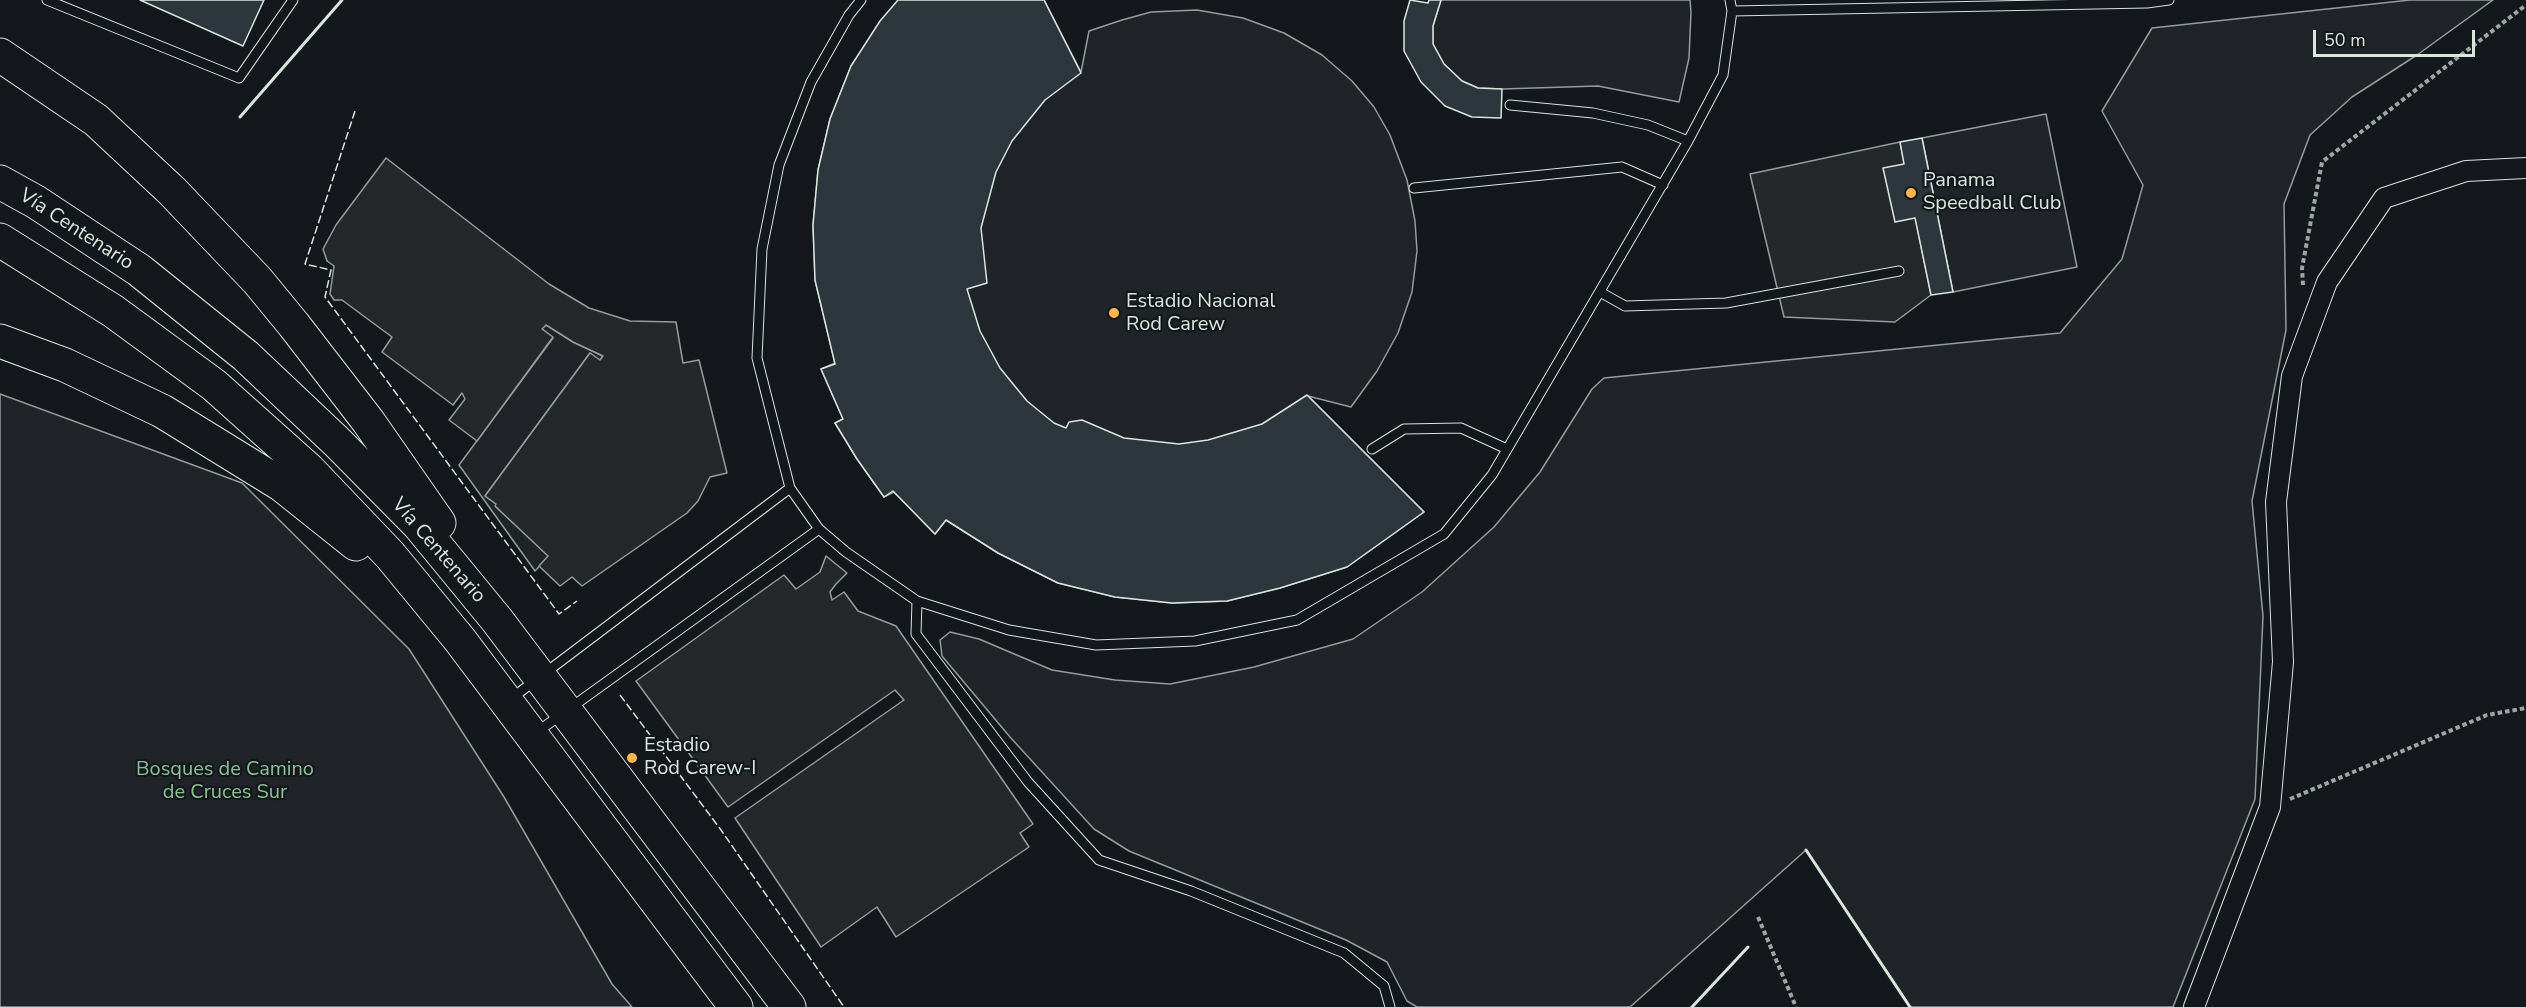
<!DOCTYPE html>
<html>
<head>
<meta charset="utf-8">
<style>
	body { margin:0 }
	#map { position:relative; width:2526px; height:1007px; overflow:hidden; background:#14181c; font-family:"Nunito Sans",sans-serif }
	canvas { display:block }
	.scale { position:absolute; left:2313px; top:30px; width:162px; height:27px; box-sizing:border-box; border:3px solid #d8e6dc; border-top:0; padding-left:8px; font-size:18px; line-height:21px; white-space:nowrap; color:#d8e6dc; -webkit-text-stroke:4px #14181c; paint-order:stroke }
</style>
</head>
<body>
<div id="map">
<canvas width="2526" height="1007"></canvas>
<div class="scale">50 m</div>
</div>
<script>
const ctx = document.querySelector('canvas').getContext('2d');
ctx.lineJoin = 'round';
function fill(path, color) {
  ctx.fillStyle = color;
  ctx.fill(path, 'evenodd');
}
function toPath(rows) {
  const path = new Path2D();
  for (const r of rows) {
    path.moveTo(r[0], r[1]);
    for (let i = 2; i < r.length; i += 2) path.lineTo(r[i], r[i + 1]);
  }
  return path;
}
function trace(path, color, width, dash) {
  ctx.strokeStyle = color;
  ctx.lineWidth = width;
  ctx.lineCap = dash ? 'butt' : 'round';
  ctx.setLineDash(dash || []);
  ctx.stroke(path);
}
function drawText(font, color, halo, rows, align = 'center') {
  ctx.font = font + ' "Nunito Sans",sans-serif';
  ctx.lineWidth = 4.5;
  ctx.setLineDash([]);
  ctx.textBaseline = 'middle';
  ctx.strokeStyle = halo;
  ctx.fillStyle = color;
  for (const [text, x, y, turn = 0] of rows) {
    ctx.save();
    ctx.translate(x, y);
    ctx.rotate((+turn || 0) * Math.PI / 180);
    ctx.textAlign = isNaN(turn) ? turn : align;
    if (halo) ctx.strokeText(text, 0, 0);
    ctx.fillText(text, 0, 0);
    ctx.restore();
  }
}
const green = toPath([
	[898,0,1044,0,1081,72,1089,31,1122,20,1151,12,1197,10,1243,18,1284,33,1322,55,1352,81,1374,107,1390,135,1407,180,1415,221,1417,251,1412,292,1398,333,1377,371,1351,407,1308,396,1424,512,1347,567,1280,588,1227,601,1172,603,1115,597,1058,583,998,553,946,520,935,534,894,492,884,497,857,459,835,423,843,419,821,369,835,363,815,280,813,225,818,170,830,119,851,66,898,0],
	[1441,0,1690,0,1691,12,1689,58,1679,102,1598,86,1502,89,1478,88,1462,81,1444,64,1433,44,1433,26,1441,0],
	[2410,0,2493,0,2417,55,2352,97,2310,135,2284,204,2286,330,2252,501,2263,616,2255,799,2173,1007,1910,1007,1806,850,1630,1007,1417,1007,1407,1001,1387,962,1346,940,1129,851,1094,829,1010,737,942,656,940,640,950,632,979,639,1052,670,1115,680,1170,684,1254,667,1353,639,1422,592,1494,527,1540,472,1592,389,1604,378,2060,333,2122,259,2143,185,2102,111,2152,28,2410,0],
	[2046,114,2077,267,1953,292,1922,138,2046,114],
	[547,325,573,342,603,356,600,361,590,353,485,496,496,504,496,507,549,556,535,571,459,465,553,338,541,328,547,325],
	[0,394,242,483,409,649,504,797,612,984,632,1007,0,1007,0,394]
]);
const parking = toPath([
	[1900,142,1931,295,1895,322,1784,317,1750,174,1900,142],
	[386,158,549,284,589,308,630,321,676,322,683,363,699,360,727,473,710,477,698,501,687,513,582,586,572,577,560,586,539,566,548,556,495,506,496,504,485,496,590,353,600,360,603,356,573,342,546,325,542,329,553,337,477,441,449,420,465,399,462,393,453,405,382,352,392,337,342,300,334,300,330,294,334,266,327,261,323,249,336,225,386,158],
	[826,556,847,573,836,584,830,592,832,600,844,592,858,611,896,626,1033,824,1020,833,1029,847,896,937,877,907,821,947,735,818,904,700,895,690,728,807,636,681,784,575,796,589,820,572,826,556]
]);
const building = toPath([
	[140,0,264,0,243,46,140,0],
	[898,0,1044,0,1081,73,1045,100,1012,141,996,172,981,228,987,283,967,289,980,331,1000,368,1027,401,1054,423,1066,428,1069,422,1082,420,1124,438,1179,444,1208,440,1262,424,1307,395,1424,512,1347,567,1280,588,1227,601,1172,603,1115,597,1058,583,998,553,946,520,935,534,893,491,884,497,857,459,835,423,843,419,821,369,835,364,815,280,813,225,818,170,830,119,851,66,880,21,898,0],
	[1410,0,1428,3,1429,0,1441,0,1433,26,1433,44,1444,64,1462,81,1478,88,1502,89,1501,118,1472,117,1445,106,1421,82,1404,51,1404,21,1410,0],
	[1922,138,1953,292,1931,295,1915,218,1895,222,1883,168,1904,164,1900,142,1922,138]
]);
const path = toPath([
	[2303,285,2302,268,2322,162,2526,5],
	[2290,799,2487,715,2526,708],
	[1758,917,1796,1007]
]);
const service = toPath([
	[47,0,239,78,293,0],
	[861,0,849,15,811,82,779,165,762,249,757,358,790,488,819,529,846,552,917,601,1009,630,1096,645,1195,641,1297,620,1444,534,1492,475,1688,141,1723,75,1732,11,1730,0],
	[1732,11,2147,3,2169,0],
	[1510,105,1593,113,1648,125,1688,141],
	[1414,188,1622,167,1663,185],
	[1600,292,1625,306,1726,303,1899,271],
	[1372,449,1404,429,1461,428,1507,449],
	[917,601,916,634,1028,782,1099,860,1191,891,1344,953,1384,986,1390,1007],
	[512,698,790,488],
	[537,732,819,529]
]);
const minor = toPath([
	[2194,1007,2270,807,2283,662,2276,502,2292,376,2327,282,2384,198,2466,171,2526,168]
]);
const motorway = toPath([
	[0,55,96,120,172,191,257,280,294,325,368,421,439,523],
	[0,182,36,202,139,270,246,356,337,442,419,525,497,620,789,1007],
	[0,240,113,311,214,385,308,469,390,555,460,640,736,1007],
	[0,341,65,365,162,411,282,485,356,544]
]);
const fence = toPath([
	[355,111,305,264,331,270,325,297,559,614,577,601],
	[620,695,721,830,844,1007]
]);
const wall = toPath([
	[240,117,342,0],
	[1806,850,1910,1007],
	[1692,1007,1748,947]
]);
const markers = [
	[1911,193,6,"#ffb74d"],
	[1114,313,6,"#ffb74d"],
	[632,758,6,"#ffb74d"]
];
const poiNames = [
	["Panama",1923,181],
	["Speedball Club",1923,204],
	["Estadio Nacional",1126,302],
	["Rod Carew",1126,325],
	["Estadio",644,746],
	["Rod Carew-I",644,769]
];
const streetNames = [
	["Vía Centenario",76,230,33],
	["Vía Centenario",438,551,49]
];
const parkNames = [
	["Bosques de Camino",225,770],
	["de Cruces Sur",225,793]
];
fill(green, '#202428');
trace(green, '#939e99', 1.5);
fill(parking, '#24282b');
trace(parking, '#939e99', 1.5);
fill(building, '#2c363c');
trace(building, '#d8e6dc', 1.5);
trace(service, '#d8e6dc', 11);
trace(minor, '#d8e6dc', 22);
trace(motorway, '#d8e6dc', 35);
trace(path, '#9da8a2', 4, [4.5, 3]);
trace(service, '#14181c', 9);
trace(minor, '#14181c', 20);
trace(motorway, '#14181c', 33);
trace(fence, '#d8e6dc', 1.5, [8, 3]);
trace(wall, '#d8e6dc', 3);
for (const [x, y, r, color] of markers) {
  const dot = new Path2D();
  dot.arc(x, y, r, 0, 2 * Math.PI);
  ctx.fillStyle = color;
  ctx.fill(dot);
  trace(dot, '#14181c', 2);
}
drawText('20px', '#d8e6dc', '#14181c', poiNames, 'left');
drawText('20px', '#d8e6dc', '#14181c', streetNames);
drawText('20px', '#8ac095', '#14181c', parkNames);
</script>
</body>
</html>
